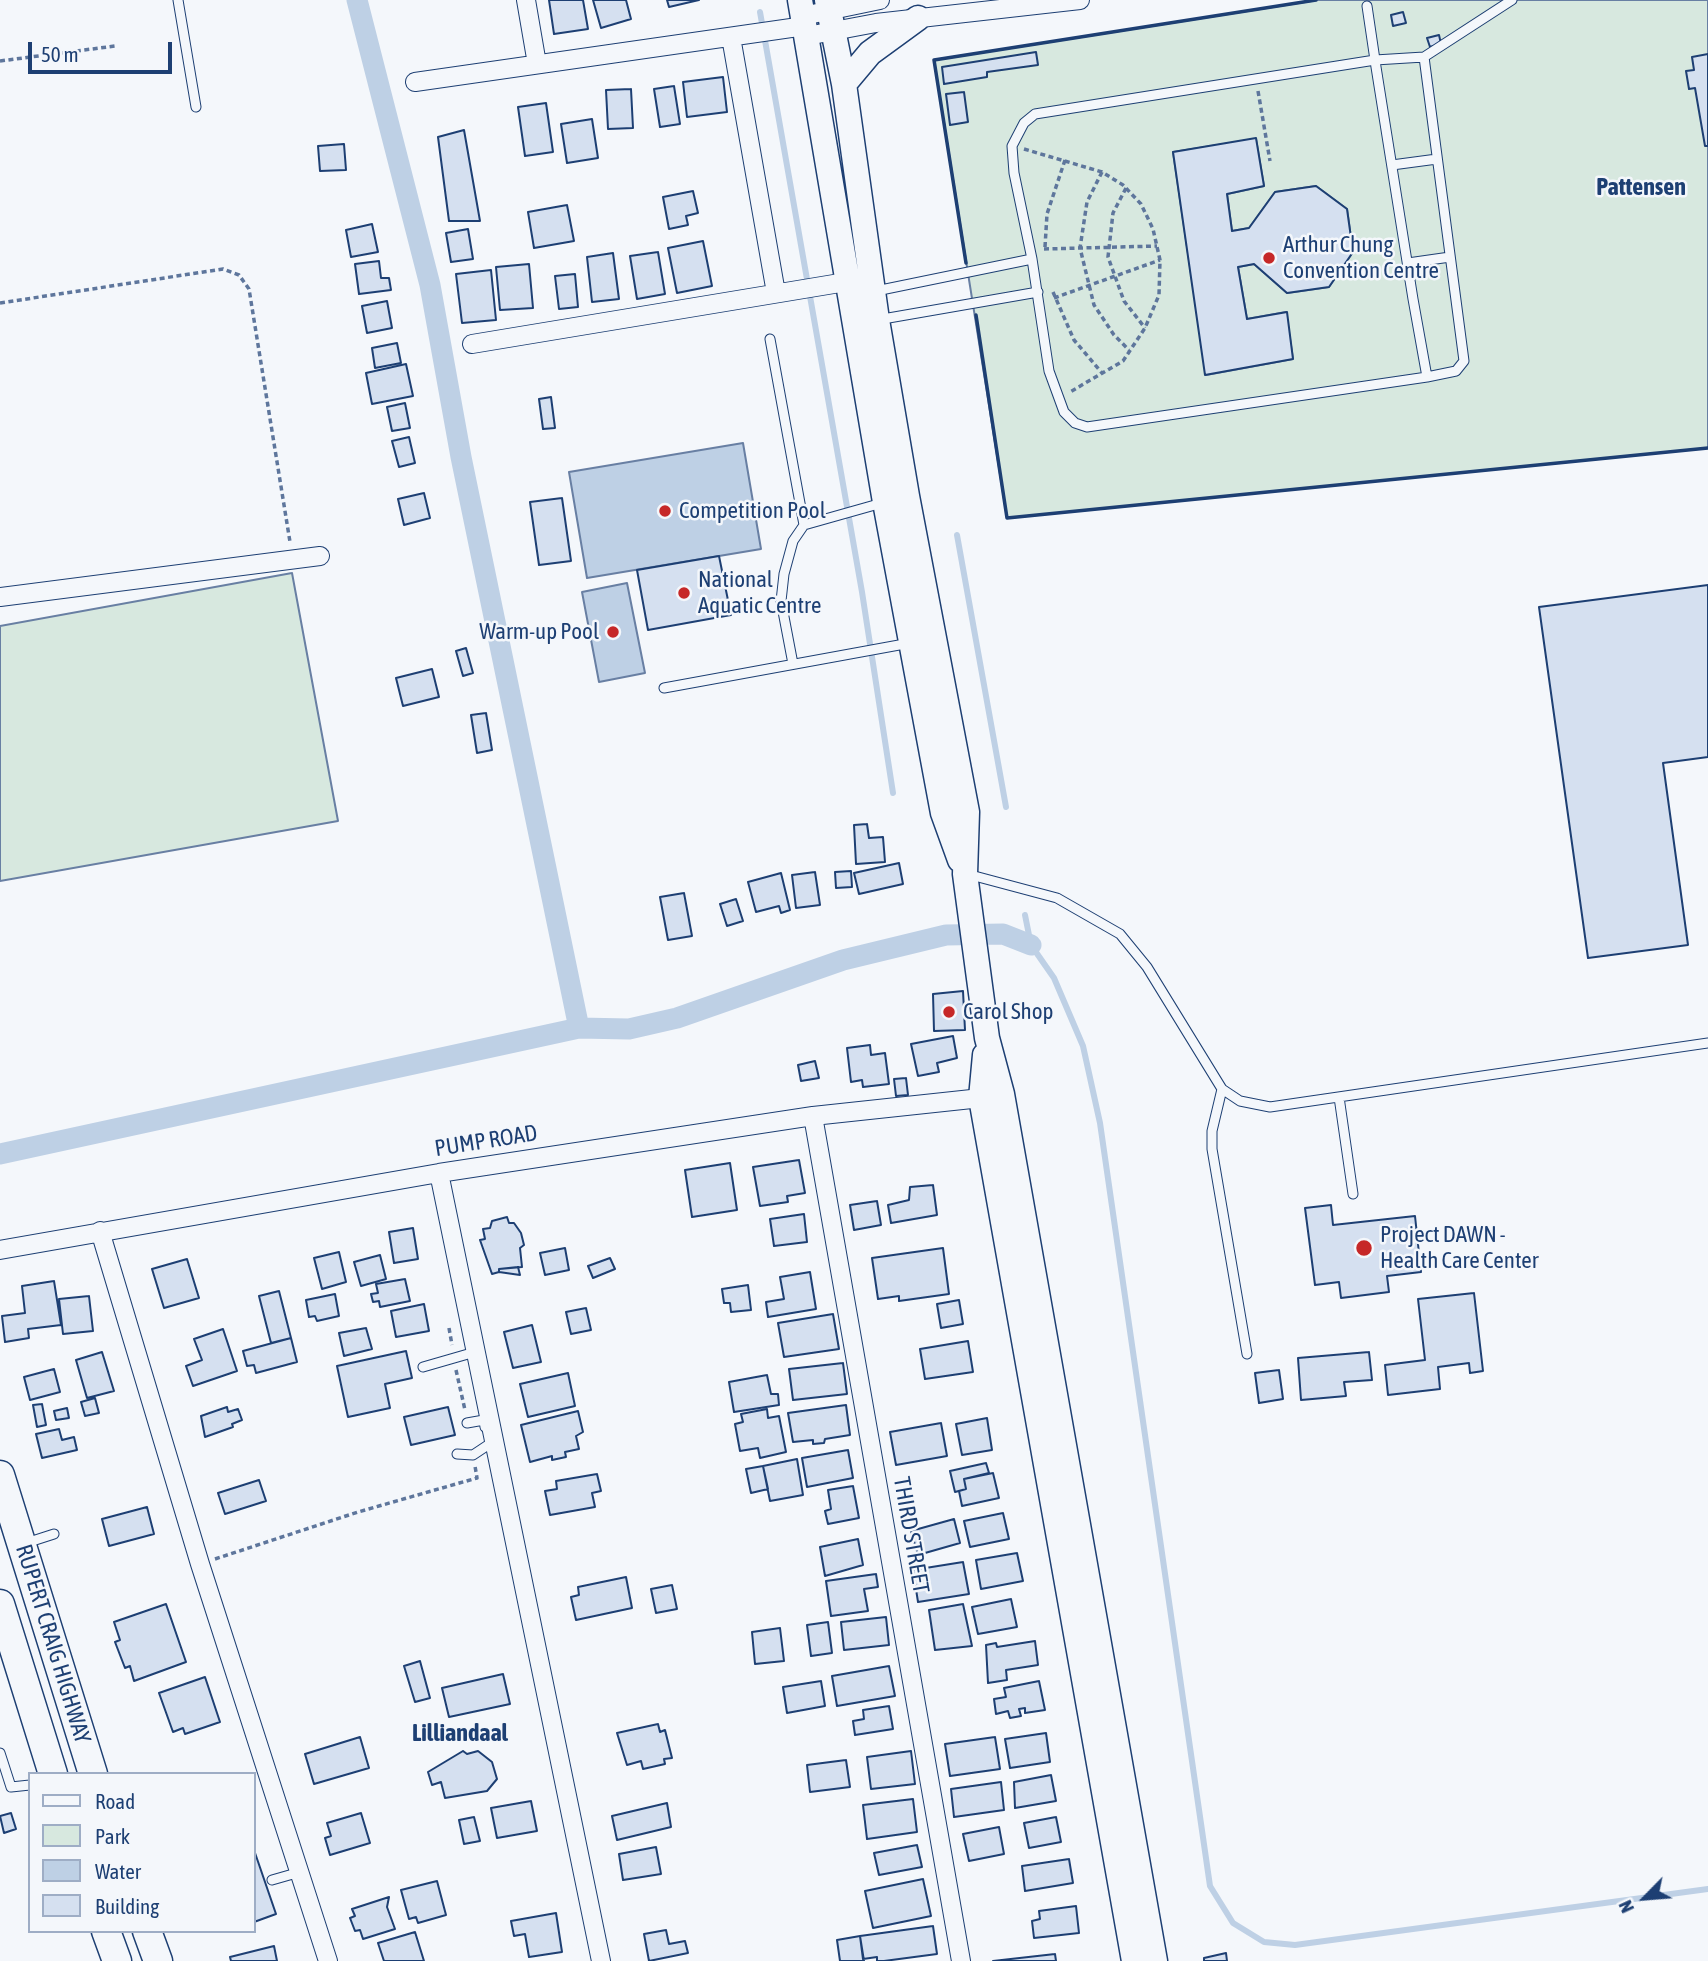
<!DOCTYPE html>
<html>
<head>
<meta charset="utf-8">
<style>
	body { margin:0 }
	#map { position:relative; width:1708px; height:1961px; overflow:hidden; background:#f4f7fb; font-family:"Asap Condensed",sans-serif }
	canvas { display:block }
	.legend { position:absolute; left:28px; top:1772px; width:228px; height:161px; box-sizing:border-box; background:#f4f7fb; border:2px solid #9eadc5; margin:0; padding:9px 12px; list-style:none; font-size:21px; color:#1d3f73 }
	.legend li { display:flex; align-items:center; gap:14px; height:35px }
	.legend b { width:35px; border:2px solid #9eadc5 }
	.north { position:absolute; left:1610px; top:1863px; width:70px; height:70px; -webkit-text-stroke:5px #f4f7fb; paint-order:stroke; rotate:245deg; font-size:19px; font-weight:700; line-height:28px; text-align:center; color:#1d3f73 }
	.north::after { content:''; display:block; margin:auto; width:24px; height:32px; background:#1d3f73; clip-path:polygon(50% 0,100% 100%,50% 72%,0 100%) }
	.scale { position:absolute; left:28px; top:42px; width:144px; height:32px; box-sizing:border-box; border:4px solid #1d3f73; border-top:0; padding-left:9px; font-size:21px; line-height:24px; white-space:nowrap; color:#1d3f73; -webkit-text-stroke:5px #f4f7fb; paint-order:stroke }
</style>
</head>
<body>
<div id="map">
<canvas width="1708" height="1961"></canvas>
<ul class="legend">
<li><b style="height:9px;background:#f4f7fb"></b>Road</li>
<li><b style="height:19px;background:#d7e8df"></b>Park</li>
<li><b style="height:19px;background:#bed0e5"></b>Water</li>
<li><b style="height:19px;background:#d5e0f0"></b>Building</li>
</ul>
<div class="north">N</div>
<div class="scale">50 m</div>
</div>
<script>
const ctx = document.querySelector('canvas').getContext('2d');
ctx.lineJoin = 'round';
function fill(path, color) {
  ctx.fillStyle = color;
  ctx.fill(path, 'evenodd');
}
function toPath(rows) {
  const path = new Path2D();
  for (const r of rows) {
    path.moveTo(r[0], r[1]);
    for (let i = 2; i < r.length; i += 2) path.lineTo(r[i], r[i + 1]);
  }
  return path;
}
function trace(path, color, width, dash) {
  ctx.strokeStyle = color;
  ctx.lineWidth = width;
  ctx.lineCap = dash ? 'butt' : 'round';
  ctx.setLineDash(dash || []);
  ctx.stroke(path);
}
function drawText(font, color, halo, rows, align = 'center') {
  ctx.font = font + ' "Asap Condensed",sans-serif';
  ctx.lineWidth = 5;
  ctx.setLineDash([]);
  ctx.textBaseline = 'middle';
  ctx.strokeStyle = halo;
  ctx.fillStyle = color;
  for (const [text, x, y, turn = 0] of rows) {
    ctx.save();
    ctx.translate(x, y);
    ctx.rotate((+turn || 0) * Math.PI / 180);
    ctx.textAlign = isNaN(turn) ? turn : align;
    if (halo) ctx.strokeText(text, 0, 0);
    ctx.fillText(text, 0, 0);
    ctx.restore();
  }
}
const green = toPath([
	[1318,0,1708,0,1708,448,1007,518,934,60,1318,0],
	[1256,139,1264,186,1227,194,1232,231,1249,228,1275,192,1316,186,1347,209,1353,252,1329,287,1287,293,1254,264,1238,267,1247,319,1286,312,1293,359,1206,375,1173,152,1256,139],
	[292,573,338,821,0,881,0,626,292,573]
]);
const water = toPath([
	[743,443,761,549,587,578,569,472,743,443],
	[627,583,645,673,599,682,582,592,627,583]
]);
const stream = toPath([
	[760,12,862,592,893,793],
	[957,535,1006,807],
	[1025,915,1031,945,1054,978,1083,1046,1100,1123,1210,1886,1233,1923,1264,1942,1295,1945,1708,1889]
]);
const canal = toPath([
	[357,0,430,285,461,457,579,1028],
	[0,1154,579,1028,629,1029,677,1018,843,960,946,935,1003,934,1031,945]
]);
const building = toPath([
	[549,0,583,0,588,29,554,34,549,0],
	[593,0,626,0,631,19,601,28,593,0],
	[667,0,699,0,669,7,667,0],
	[1403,12,1406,23,1393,26,1391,15,1403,12],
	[1439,35,1441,44,1430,47,1427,38,1439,35],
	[1036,52,1038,65,987,72,987,77,944,84,942,67,1036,52],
	[1708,54,1708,146,1705,146,1695,88,1689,89,1686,71,1694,70,1692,57,1708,54],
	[723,77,727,112,687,117,683,82,723,77],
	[674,86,680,124,660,127,654,89,674,86],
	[631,89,633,128,608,129,606,90,631,89],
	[964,92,968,122,950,125,946,94,964,92],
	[546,103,553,152,525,156,518,107,546,103],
	[592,119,598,158,567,163,561,124,592,119],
	[464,130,480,221,449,221,438,137,464,130],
	[1256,138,1264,186,1227,194,1232,231,1249,228,1275,192,1316,186,1347,209,1353,252,1329,287,1287,293,1254,264,1238,267,1247,319,1287,312,1293,359,1205,375,1173,152,1256,138],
	[344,144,346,170,320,171,318,146,344,144],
	[693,191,698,213,686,216,688,225,669,229,663,197,693,191],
	[567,205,574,241,534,248,528,212,567,205],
	[372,224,378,252,351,257,346,230,372,224],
	[468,229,473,259,451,262,446,233,468,229],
	[703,241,712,286,677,293,668,248,703,241],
	[658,252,665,294,637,299,630,256,658,252],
	[613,253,619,299,592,302,587,257,613,253],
	[379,261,381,278,389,278,391,290,359,294,355,264,379,261],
	[529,264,533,308,500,310,496,267,529,264],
	[491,270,496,320,462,323,456,274,491,270],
	[575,274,578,307,559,309,555,276,575,274],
	[387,301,392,328,367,333,362,306,387,301],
	[397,343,401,363,375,368,372,348,397,343],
	[406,364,413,396,372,404,366,373,406,364],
	[551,397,555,428,543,429,539,399,551,397],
	[405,403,410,428,392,431,387,407,405,403],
	[409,437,415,463,399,467,392,441,409,437],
	[424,493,430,518,404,525,398,499,424,493],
	[562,498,571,561,539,565,530,502,562,498],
	[719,556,731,615,648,630,637,570,719,556],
	[1708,585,1708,757,1663,763,1688,945,1588,958,1539,607,1708,585],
	[466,648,473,673,463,676,456,651,466,648],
	[432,669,439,697,403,706,396,678,432,669],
	[486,713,492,750,477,753,471,715,486,713],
	[867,824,869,838,883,837,885,862,856,864,854,825,867,824],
	[899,863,903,884,859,894,854,873,899,863],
	[851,871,852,887,836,888,835,872,851,871],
	[815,872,820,905,796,908,792,875,815,872],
	[781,873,790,910,781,913,779,906,756,912,748,882,781,873],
	[684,893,692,936,668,940,660,897,684,893],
	[736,899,743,921,727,926,720,904,736,899],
	[963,991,965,1030,934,1031,933,994,963,991],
	[953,1036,957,1058,937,1063,939,1072,918,1076,911,1044,953,1036],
	[870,1045,871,1055,885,1053,889,1084,863,1087,862,1080,851,1082,847,1048,870,1045],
	[815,1061,819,1078,801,1081,798,1065,815,1061],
	[906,1078,908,1095,896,1096,894,1079,906,1078],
	[799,1160,805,1193,787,1196,788,1202,760,1206,753,1167,799,1160],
	[730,1163,737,1210,692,1217,685,1170,730,1163],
	[933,1185,937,1215,891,1223,888,1205,909,1200,910,1187,933,1185],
	[877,1201,881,1225,854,1230,850,1205,877,1201],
	[1331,1205,1333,1225,1415,1216,1421,1272,1387,1276,1389,1292,1341,1298,1339,1282,1315,1285,1305,1208,1331,1205],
	[804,1214,807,1242,774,1246,770,1219,804,1214],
	[507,1217,509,1223,514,1223,521,1233,524,1245,520,1248,522,1267,499,1269,499,1272,492,1274,480,1240,485,1239,483,1229,490,1228,492,1221,507,1217],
	[413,1228,418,1259,394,1263,389,1232,413,1228],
	[565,1248,569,1270,545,1275,540,1253,565,1248],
	[943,1248,949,1294,899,1301,899,1296,878,1299,872,1258,943,1248],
	[339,1252,346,1282,322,1289,314,1258,339,1252],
	[380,1255,386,1279,361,1286,354,1262,380,1255],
	[610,1258,615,1269,593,1278,588,1266,610,1258],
	[187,1259,199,1298,164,1308,152,1269,187,1259],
	[518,1267,520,1275,499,1272,499,1269,518,1267],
	[810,1272,816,1309,768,1317,766,1302,784,1299,780,1277,810,1272],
	[405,1279,410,1301,380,1307,379,1301,373,1302,371,1294,378,1293,376,1284,405,1279],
	[54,1281,61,1325,28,1329,29,1338,5,1342,2,1316,25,1313,22,1286,54,1281],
	[748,1285,751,1310,731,1312,730,1303,724,1303,722,1289,748,1285],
	[279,1291,291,1338,271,1343,259,1296,279,1291],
	[1474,1293,1483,1371,1470,1373,1469,1363,1438,1367,1440,1389,1388,1395,1385,1365,1425,1360,1418,1299,1474,1293],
	[335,1294,339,1316,317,1321,315,1316,309,1317,306,1300,335,1294],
	[89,1296,93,1331,63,1334,59,1299,89,1296],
	[959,1300,963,1324,941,1328,937,1304,959,1300],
	[424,1304,429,1331,396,1337,391,1311,424,1304],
	[586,1308,591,1330,571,1334,566,1312,586,1308],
	[833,1314,839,1349,784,1357,778,1323,833,1314],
	[532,1325,541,1362,513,1368,504,1332,532,1325],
	[366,1328,372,1349,344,1356,339,1333,366,1328],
	[223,1329,237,1371,193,1386,186,1366,202,1360,194,1339,223,1329],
	[291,1338,297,1362,256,1373,254,1365,247,1366,243,1351,291,1338],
	[968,1341,973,1372,925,1379,920,1349,968,1341],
	[406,1351,412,1378,385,1384,390,1408,348,1417,337,1366,406,1351],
	[102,1352,114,1391,87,1398,76,1360,102,1352],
	[1369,1352,1372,1380,1344,1382,1346,1396,1301,1400,1298,1358,1369,1352],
	[843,1363,847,1394,793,1400,789,1369,843,1363],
	[54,1369,60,1392,30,1400,24,1377,54,1369],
	[1279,1370,1283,1399,1259,1403,1255,1373,1279,1370],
	[568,1373,575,1406,528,1417,520,1384,568,1373],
	[767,1375,771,1394,778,1394,779,1405,734,1412,729,1382,767,1375],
	[95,1398,99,1413,85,1416,81,1402,95,1398],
	[42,1404,46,1425,37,1427,33,1405,42,1404],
	[846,1405,850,1435,825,1439,824,1443,813,1444,813,1440,793,1442,788,1413,846,1405],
	[227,1407,228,1412,238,1409,242,1420,232,1424,233,1427,205,1437,201,1416,227,1407],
	[448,1407,455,1435,411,1445,404,1417,448,1407],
	[67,1408,69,1418,56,1420,54,1411,67,1408],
	[767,1409,768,1418,779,1416,786,1452,760,1458,758,1448,740,1451,735,1424,743,1422,741,1414,767,1409],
	[578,1411,583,1432,576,1436,579,1449,565,1452,566,1457,552,1460,552,1456,530,1462,521,1425,578,1411],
	[987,1418,992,1450,962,1455,956,1424,987,1418],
	[941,1423,947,1456,896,1465,890,1432,941,1423],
	[59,1429,62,1440,74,1437,77,1450,42,1458,36,1434,59,1429],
	[848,1450,853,1478,807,1487,802,1458,848,1450],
	[797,1459,803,1495,770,1501,763,1466,797,1459],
	[986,1463,989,1473,964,1479,966,1489,955,1492,950,1471,986,1463],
	[763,1466,768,1489,751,1493,746,1469,763,1466],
	[993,1473,999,1498,962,1506,959,1491,966,1489,964,1479,993,1473],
	[597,1474,601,1491,592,1493,595,1507,550,1515,545,1491,557,1489,556,1481,597,1474],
	[259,1480,266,1501,225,1514,218,1493,259,1480],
	[853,1486,859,1518,828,1524,825,1511,831,1509,828,1490,853,1486],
	[147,1507,154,1534,109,1546,102,1519,147,1507],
	[1003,1513,1009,1539,970,1547,964,1521,1003,1513],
	[954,1519,960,1543,918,1555,911,1531,954,1519],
	[858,1539,863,1565,825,1576,820,1547,858,1539],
	[1017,1553,1023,1581,981,1589,976,1560,1017,1553],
	[963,1562,969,1594,918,1602,913,1570,963,1562],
	[876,1574,878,1587,864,1589,868,1611,831,1616,826,1581,876,1574],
	[626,1577,632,1608,576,1620,571,1597,579,1595,578,1587,626,1577],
	[672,1585,677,1609,656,1613,651,1589,672,1585],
	[1011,1599,1017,1627,978,1634,972,1607,1011,1599],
	[166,1604,186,1662,134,1681,130,1666,125,1668,115,1642,120,1640,114,1622,166,1604],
	[963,1604,972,1646,935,1650,929,1610,963,1604],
	[886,1617,889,1645,844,1650,841,1622,886,1617],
	[828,1622,832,1653,811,1656,807,1625,828,1622],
	[780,1628,784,1661,755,1664,752,1632,780,1628],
	[1035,1641,1038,1665,1006,1670,1007,1680,988,1683,986,1645,996,1643,997,1647,1035,1641],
	[420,1661,430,1698,415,1702,404,1666,420,1661],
	[889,1666,895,1696,837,1706,832,1676,889,1666],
	[503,1674,510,1704,449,1717,442,1688,503,1674],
	[205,1677,220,1722,185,1734,183,1728,173,1732,159,1693,205,1677],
	[821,1681,825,1706,787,1713,783,1687,821,1681],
	[1039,1681,1045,1710,1025,1713,1025,1708,1019,1709,1021,1716,1010,1718,1008,1711,996,1714,994,1699,1006,1697,1004,1688,1039,1681],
	[889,1706,893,1729,855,1735,853,1721,864,1719,863,1710,889,1706],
	[658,1724,660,1732,665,1730,672,1758,664,1759,665,1764,643,1769,641,1761,627,1765,617,1733,658,1724],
	[1046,1733,1050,1762,1010,1768,1005,1739,1046,1733],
	[360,1737,369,1768,314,1784,305,1754,360,1737],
	[995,1737,1000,1769,950,1776,945,1744,995,1737],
	[463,1751,467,1754,478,1751,492,1762,497,1779,487,1791,445,1798,441,1782,432,1785,428,1772,463,1751],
	[911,1751,915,1784,871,1789,867,1757,911,1751],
	[846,1760,850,1787,810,1792,807,1765,846,1760],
	[1051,1775,1056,1801,1015,1808,1014,1782,1051,1775],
	[1001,1782,1004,1810,954,1817,951,1789,1001,1782],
	[913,1799,917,1832,867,1839,863,1805,913,1799],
	[531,1801,537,1831,497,1838,491,1808,531,1801],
	[667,1803,671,1827,617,1840,612,1816,667,1803],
	[11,1813,16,1829,4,1833,0,1816,11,1813],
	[361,1813,370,1843,330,1855,325,1838,331,1836,327,1823,361,1813],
	[474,1817,480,1841,464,1844,459,1820,474,1817],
	[1056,1817,1061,1842,1029,1848,1024,1823,1056,1817],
	[999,1827,1004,1854,969,1861,963,1834,999,1827],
	[917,1845,922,1867,879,1875,874,1853,917,1845],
	[656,1847,661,1874,623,1880,619,1854,656,1847],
	[254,1850,276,1914,254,1922,254,1850],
	[1069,1859,1073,1883,1025,1891,1022,1866,1069,1859],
	[923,1879,931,1916,873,1928,865,1891,923,1879],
	[437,1881,446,1915,418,1923,416,1917,409,1919,401,1890,437,1881],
	[389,1897,387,1907,395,1929,363,1939,360,1930,355,1931,350,1918,355,1916,352,1909,389,1897],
	[1076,1906,1079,1933,1034,1938,1032,1921,1040,1919,1039,1911,1076,1906],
	[556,1913,562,1952,529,1957,525,1934,514,1936,511,1921,556,1913],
	[933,1926,937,1954,884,1961,877,1961,877,1957,863,1959,860,1936,933,1926],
	[666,1930,669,1944,685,1941,688,1953,649,1961,644,1934,666,1930],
	[415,1932,424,1961,384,1961,378,1943,415,1932],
	[860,1936,864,1961,840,1961,837,1940,860,1936],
	[274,1946,277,1961,231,1961,230,1957,274,1946],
	[1226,1953,1227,1961,1204,1961,1204,1958,1226,1953],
	[1055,1954,1056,1961,993,1961,1055,1954]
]);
const path = toPath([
	[0,61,115,46],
	[1258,91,1270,161],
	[1024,149,1102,172,1123,185,1141,204,1153,229,1160,260,1159,295,1145,328,1123,361,1070,392],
	[1102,172,1087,202,1080,248,1094,305,1114,335,1129,350],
	[1126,188,1113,213,1108,257,1124,301,1145,328],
	[1045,247,1047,214,1065,160],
	[1044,249,1157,246],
	[1053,292,1074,340,1102,373],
	[1054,298,1160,260],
	[0,303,223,269,239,275,249,289,290,542],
	[449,1328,452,1345],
	[456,1370,465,1410],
	[215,1559,358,1512,477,1478,475,1466]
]);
const lane = toPath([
	[178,0,196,107],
	[1367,6,1375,60,1376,67,1413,299,1427,377,1087,427,1075,423,1064,412,1049,371,1032,259,1014,173,1012,146,1024,123,1035,114,1375,60,1424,57,1464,361,1456,371,1427,377],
	[1424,57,1512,0],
	[1392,165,1437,159],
	[1408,263,1450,257],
	[876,291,1032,259],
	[877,320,1038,292],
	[770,339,804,525],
	[793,664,781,601,784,574,793,541,804,525,882,503],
	[664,688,910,643],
	[967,874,1057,898,1120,934,1147,967,1222,1089,1240,1101,1270,1107,1708,1043],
	[1222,1089,1212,1131,1212,1149,1247,1354],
	[1339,1097,1353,1194],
	[423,1367,475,1352],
	[467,1423,484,1420,485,1427],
	[457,1454,473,1455,494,1441],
	[23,1544,54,1534],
	[0,1753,11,1787,30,1785],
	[272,1880,300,1872]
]);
const street = toPath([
	[526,0,537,64],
	[803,16,880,0],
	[807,36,876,23,1080,0],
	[731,37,776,293],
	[415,82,805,26],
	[472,344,858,280],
	[0,597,320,556],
	[813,1116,961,1961],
	[439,1173,601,1961],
	[100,1231,200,1564,328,1961],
	[0,1250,439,1173,813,1116,981,1098]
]);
const secondary = toPath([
	[800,0,885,502,943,813,960,860],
	[827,0,844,84,877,320,907,496,967,812,965,874,987,1038,1002,1094,1155,1961],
	[844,84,870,53,918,18],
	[985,1055,981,1098,1134,1961]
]);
const primary = toPath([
	[0,1475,93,1774],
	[0,1604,53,1774],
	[106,1931,117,1961],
	[147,1931,158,1961]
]);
const wall = toPath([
	[966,263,934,60,1316,0],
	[976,315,1007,518,1708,448]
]);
const markers = [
	[1269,258,7,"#c62828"],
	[665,511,7,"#c62828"],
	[684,593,7,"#c62828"],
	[613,632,7,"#c62828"],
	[949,1012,7,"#c62828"],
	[1364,1248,9,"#c62828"]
];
const poiNames = [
	["Arthur Chung",1283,245],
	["Convention Centre",1283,271],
	["Competition Pool",679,511],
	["National",698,580],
	["Aquatic Centre",698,606],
	["Warm-up Pool",599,632,"right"],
	["Carol Shop",963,1012],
	["Project DAWN -",1380,1235],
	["Health Care Center",1380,1261]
];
const streetNames = [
	["PUMP ROAD",486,1141,-9],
	["THIRD STREET",911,1535,80],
	["RUPERT CRAIG HIGHWAY",53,1644,73]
];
const neighbourhoodNames = [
	["Pattensen",1641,187],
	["Lilliandaal",460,1733]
];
fill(green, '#d7e8df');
trace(green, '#687fa3', 2);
fill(water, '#bed0e5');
trace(water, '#687fa3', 2);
trace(stream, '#bed0e5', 6);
trace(canal, '#bed0e5', 21);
fill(building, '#d5e0f0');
trace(building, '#1d3f73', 2);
trace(lane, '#1d3f73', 11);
trace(street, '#1d3f73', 20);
trace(secondary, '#1d3f73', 27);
trace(primary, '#1d3f73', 31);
trace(path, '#5e769c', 3.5, [5, 3.5]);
trace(lane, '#f4f7fb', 9);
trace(street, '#f4f7fb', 18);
trace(secondary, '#f4f7fb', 24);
trace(primary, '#f4f7fb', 28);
trace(wall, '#1d3f73', 3.5);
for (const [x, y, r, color] of markers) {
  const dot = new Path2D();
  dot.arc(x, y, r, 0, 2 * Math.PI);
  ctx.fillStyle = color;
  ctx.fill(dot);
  trace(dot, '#f4f7fb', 2.5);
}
drawText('23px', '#1d3f73', '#f4f7fb', poiNames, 'left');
drawText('23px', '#1d3f73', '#f4f7fb', streetNames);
drawText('bold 24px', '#1d3f73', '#f4f7fb', neighbourhoodNames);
</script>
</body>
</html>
